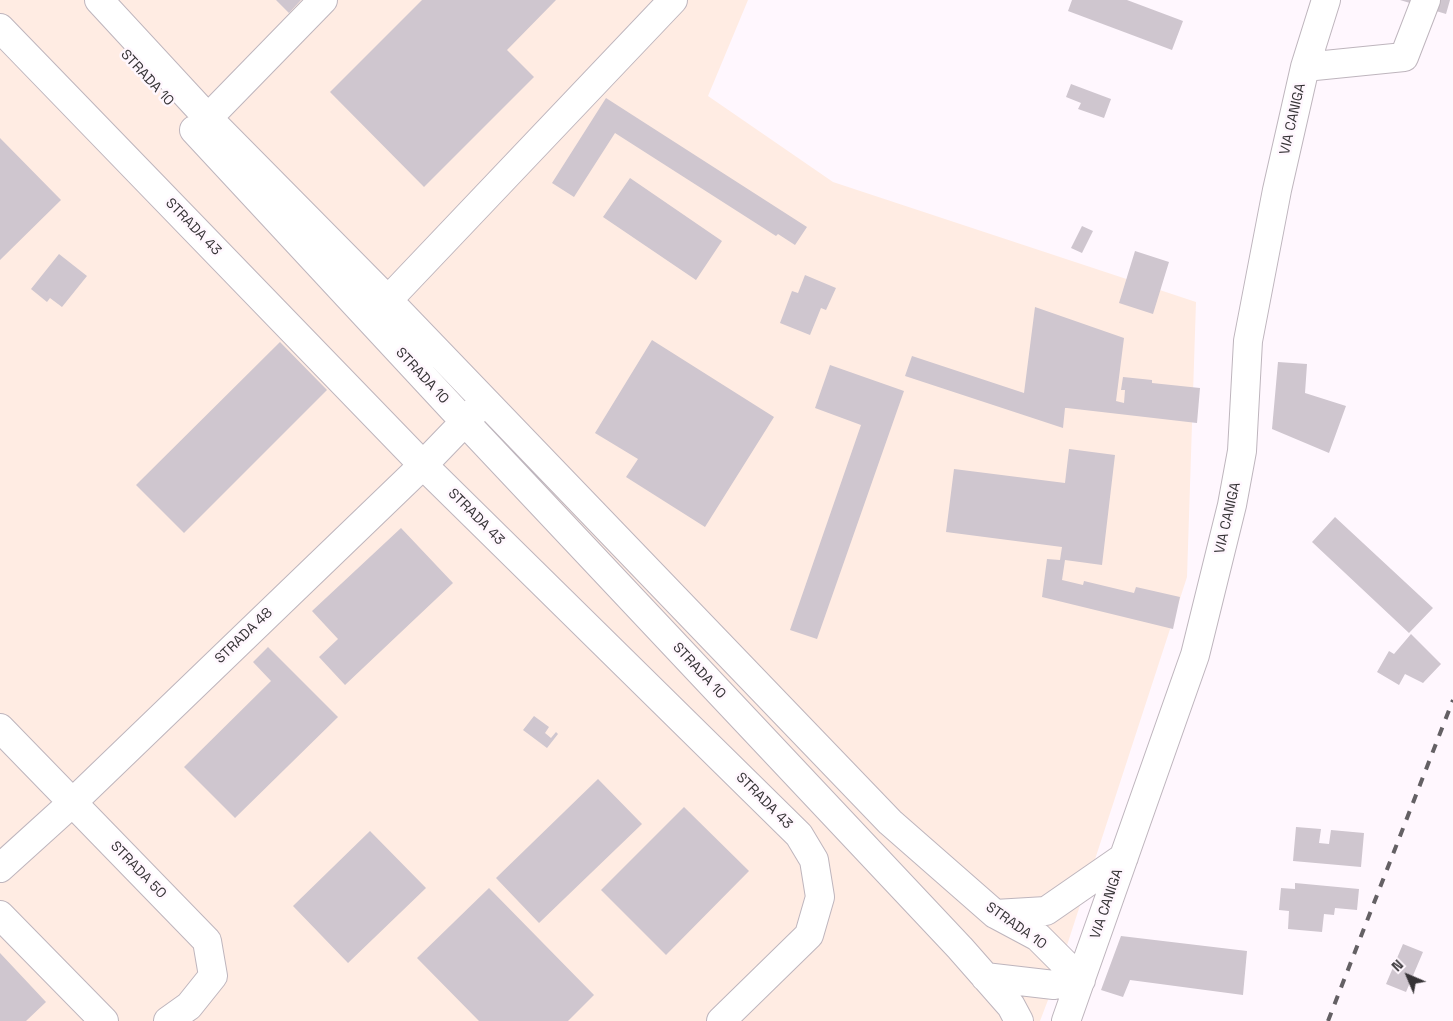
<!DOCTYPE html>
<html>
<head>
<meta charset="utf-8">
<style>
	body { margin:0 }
	#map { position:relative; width:1453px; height:1021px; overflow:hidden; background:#fff7fe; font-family:"Space Grotesk",sans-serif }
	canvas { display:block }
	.north { position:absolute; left:1383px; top:951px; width:50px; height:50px; -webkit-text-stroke:4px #fff7fe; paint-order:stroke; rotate:315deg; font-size:14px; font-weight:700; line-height:20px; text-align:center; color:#363336 }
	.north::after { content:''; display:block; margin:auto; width:18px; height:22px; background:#363336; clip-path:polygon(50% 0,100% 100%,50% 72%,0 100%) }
</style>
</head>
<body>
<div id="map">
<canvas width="1453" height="1021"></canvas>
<div class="north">N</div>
</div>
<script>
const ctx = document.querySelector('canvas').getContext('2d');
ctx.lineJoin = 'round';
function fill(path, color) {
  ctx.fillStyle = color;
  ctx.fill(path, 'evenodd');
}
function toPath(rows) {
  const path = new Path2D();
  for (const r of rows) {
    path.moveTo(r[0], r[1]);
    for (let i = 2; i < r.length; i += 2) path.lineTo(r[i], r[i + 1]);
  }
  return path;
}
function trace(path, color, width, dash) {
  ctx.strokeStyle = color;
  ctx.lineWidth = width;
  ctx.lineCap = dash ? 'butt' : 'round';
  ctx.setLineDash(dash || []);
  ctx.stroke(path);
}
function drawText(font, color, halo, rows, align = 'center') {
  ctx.font = font + ' "Space Grotesk",sans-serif';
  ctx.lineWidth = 5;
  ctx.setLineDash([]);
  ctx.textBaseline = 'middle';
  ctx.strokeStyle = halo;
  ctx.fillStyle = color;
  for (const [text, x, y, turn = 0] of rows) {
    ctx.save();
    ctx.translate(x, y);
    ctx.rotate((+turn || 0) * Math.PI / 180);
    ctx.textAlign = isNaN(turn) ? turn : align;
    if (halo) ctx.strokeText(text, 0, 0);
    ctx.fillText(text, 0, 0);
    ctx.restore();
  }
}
const commercial = toPath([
	[0,0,748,0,708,96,833,182,1196,302,1187,577,1056,979,1040,1021,0,1021]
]);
const building = toPath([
	[276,0,301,0,289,13],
	[422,0,556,0,507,50,534,77,424,187,330,92],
	[1072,0,1127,0,1183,21,1172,50,1068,11],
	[1400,0,1450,0,1446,14],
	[1071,84,1111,99,1104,118,1078,109,1081,103,1066,97],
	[606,98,807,227,795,245,778,234,776,236,615,133,574,197,552,183],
	[0,138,61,200,0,260],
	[630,178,722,241,696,280,603,217],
	[1082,226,1093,231,1082,253,1071,248],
	[1135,251,1169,262,1153,314,1119,303],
	[59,254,87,276,62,307,50,298,47,302,31,289],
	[805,275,836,288,826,310,821,308,810,335,780,323,792,291,798,293],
	[1035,307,1124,338,1116,401,1124,403,1125,390,1121,390,1123,377,1152,380,1152,383,1200,388,1197,423,1067,408,1065,408,1063,428,905,376,912,356,1024,393],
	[652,340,774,417,705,527,626,477,638,459,595,433],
	[280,342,327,390,184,533,136,485],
	[1278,362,1307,364,1305,393,1346,406,1329,453,1272,429],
	[830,365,904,391,817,639,790,630,861,425,815,408],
	[1069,449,1115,455,1102,565,1065,560,1062,580,1083,585,1084,581,1134,593,1136,587,1180,597,1173,629,1042,597,1047,559,1060,560,1062,547,946,532,954,469,1065,483],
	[1335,517,1433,608,1409,633,1312,542],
	[401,528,453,583,345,685,319,657,338,639,312,611],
	[1411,634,1441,664,1423,683,1405,674,1399,685,1377,672,1389,651,1394,654],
	[268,647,338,717,235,818,184,767,271,681,253,662],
	[534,716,549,727,545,733,551,738,556,732,558,734,547,748,523,730],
	[598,779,642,824,539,923,496,878],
	[684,807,749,871,666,955,601,890],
	[1296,827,1321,829,1319,843,1329,844,1331,830,1364,833,1361,867,1293,861],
	[370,831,426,888,348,963,293,906],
	[1295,883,1359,889,1357,910,1335,908,1334,915,1324,914,1322,932,1288,929,1289,911,1279,910,1281,888,1295,889],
	[489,888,594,995,568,1021,479,1021,417,958],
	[1121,936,1247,951,1243,995,1130,980,1123,997,1101,990],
	[1403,944,1423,952,1406,992,1386,984],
	[0,953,46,1002,26,1021,0,1021]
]);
const minor = toPath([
	[99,0,208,118,388,300,890,822,995,914,1038,937,1081,980],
	[0,28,423,465,799,835,814,860,820,897,809,935,721,1021],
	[1305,67,1404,57,1426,0],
	[208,118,323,0],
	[194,130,465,422,960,948,1011,1006,1019,1021],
	[388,300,673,0],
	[0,728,207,941,213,976,189,1006,168,1021],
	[0,868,73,802,423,465,477,409],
	[995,914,1046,911,1124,857],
	[0,915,104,1021],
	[985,977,1054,985,1081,980],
	[1066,1021,1195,655,1232,505,1242,451,1248,341,1277,190,1305,67,1326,0]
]);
const rail = toPath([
	[1328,1021,1453,700]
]);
const streetNames = [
	["STRADA 10",147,78,47],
	["VIA CANIGA",1293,119,-77],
	["STRADA 43",193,227,46],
	["STRADA 10",422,376,47],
	["STRADA 43",476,517,45],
	["VIA CANIGA",1228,518,-77],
	["STRADA 48",244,636,-44],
	["STRADA 10",699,671,47],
	["STRADA 43",764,801,45],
	["STRADA 50",138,870,46],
	["VIA CANIGA",1107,904,-71],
	["STRADA 10",1016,926,35]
];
fill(commercial, '#ffece3');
fill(building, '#cfc6cf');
trace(minor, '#beb5bd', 30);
trace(minor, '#fff', 28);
trace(rail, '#646064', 4, [9, 9]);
drawText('14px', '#363336', '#fff7fe', streetNames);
</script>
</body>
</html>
